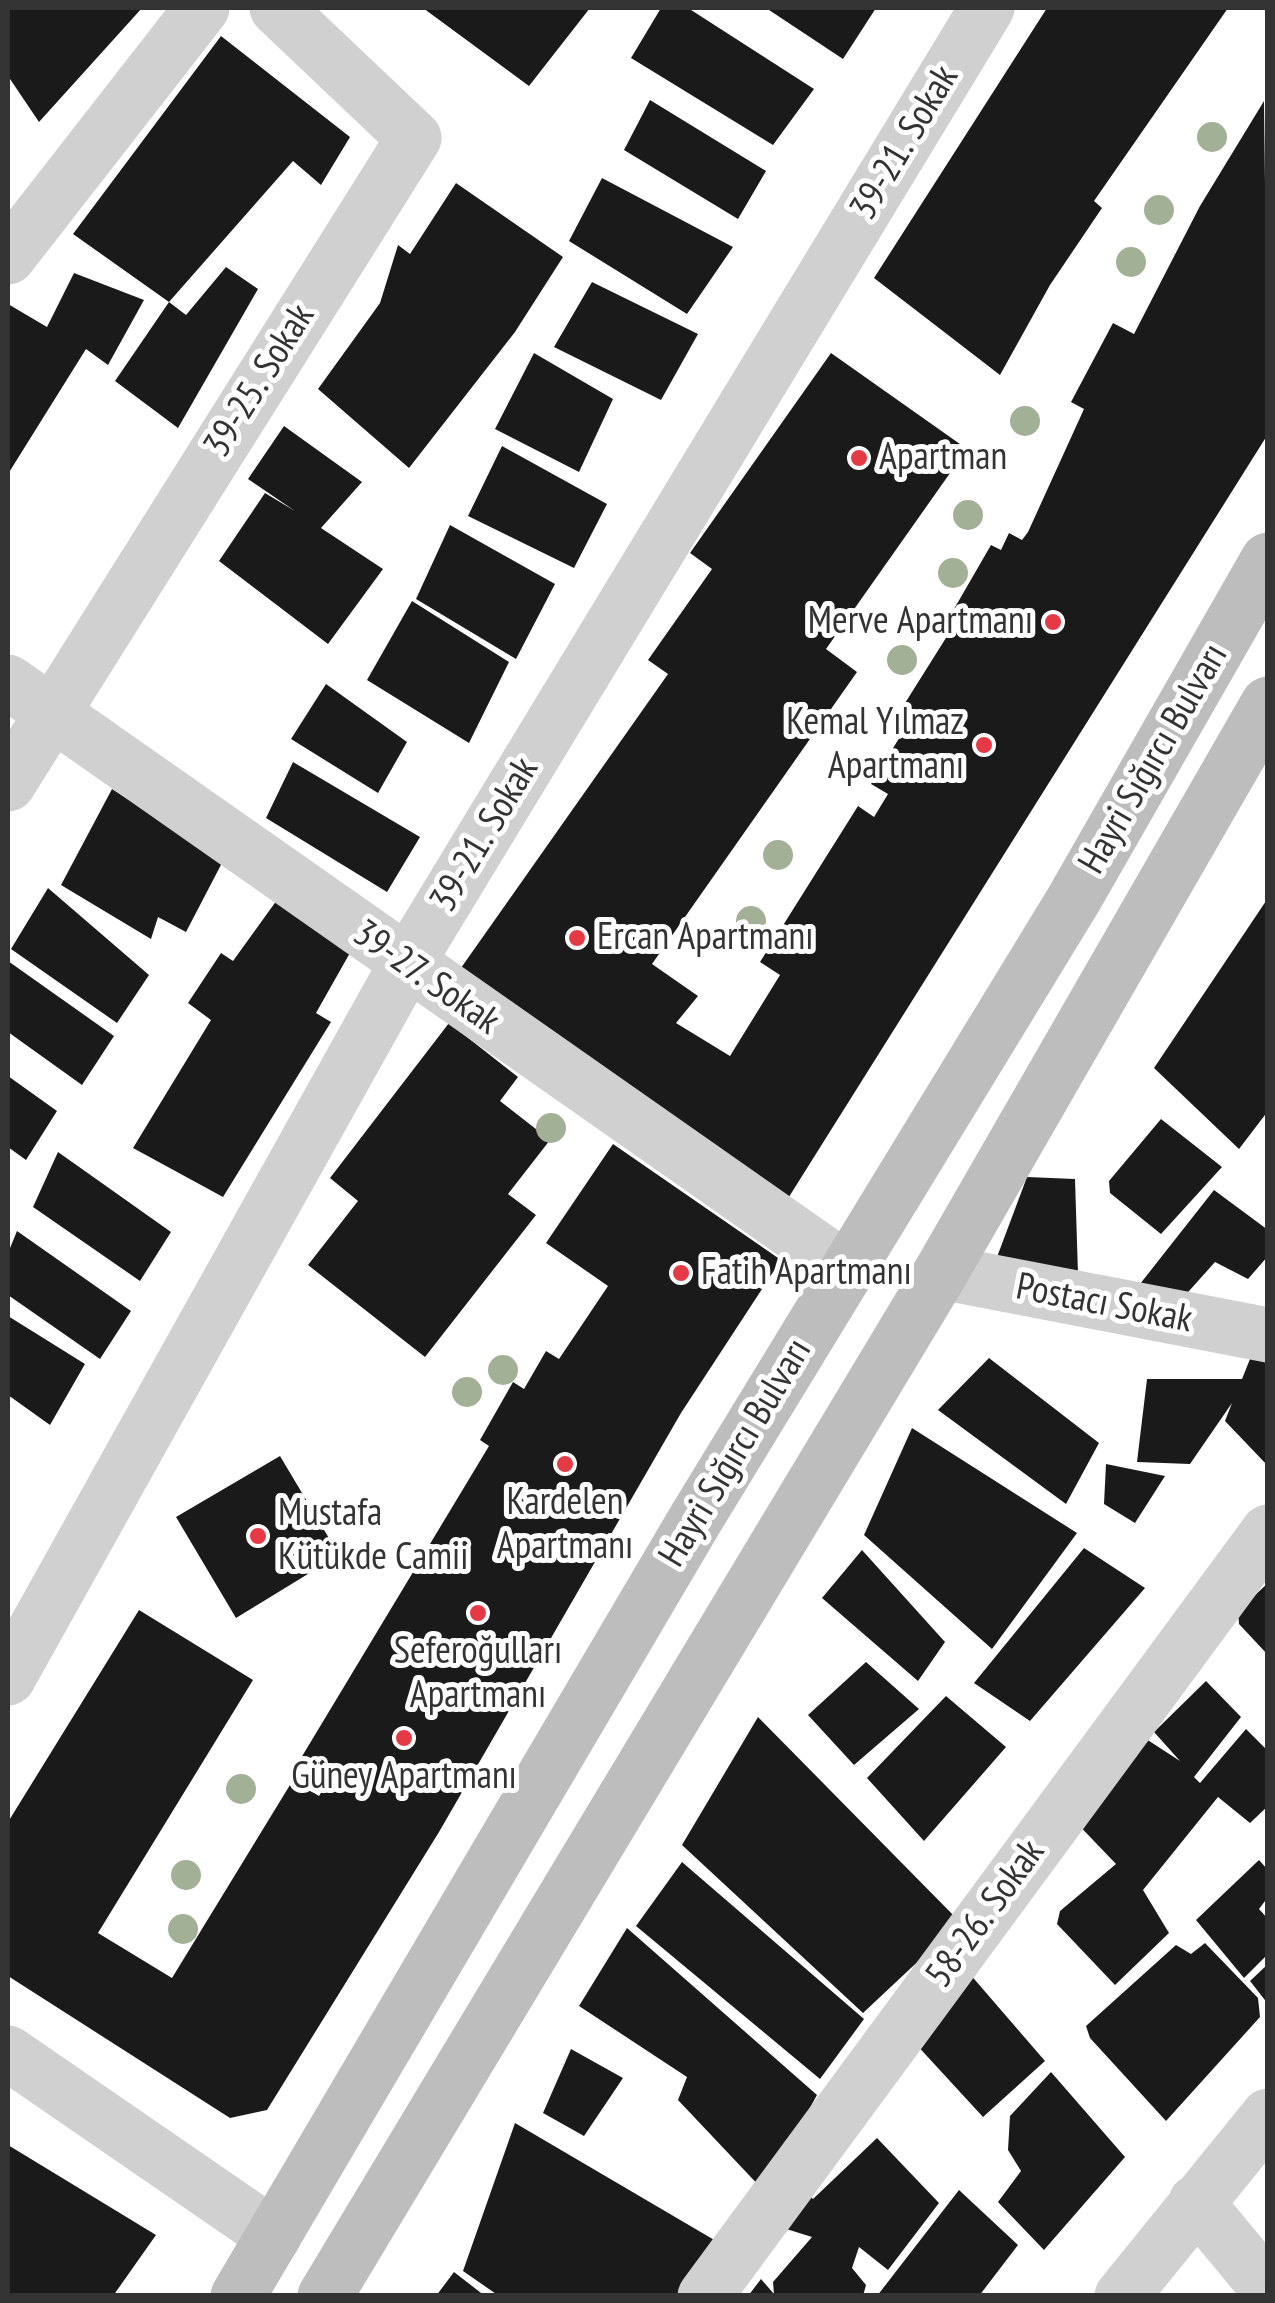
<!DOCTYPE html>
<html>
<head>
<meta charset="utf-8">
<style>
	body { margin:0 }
	#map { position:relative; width:1275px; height:2303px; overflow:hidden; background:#fff; font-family:"PT Sans Narrow",sans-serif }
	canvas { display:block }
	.frame { position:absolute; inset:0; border:10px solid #333; pointer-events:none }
</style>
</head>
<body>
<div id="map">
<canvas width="1275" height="2303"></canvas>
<div class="frame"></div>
</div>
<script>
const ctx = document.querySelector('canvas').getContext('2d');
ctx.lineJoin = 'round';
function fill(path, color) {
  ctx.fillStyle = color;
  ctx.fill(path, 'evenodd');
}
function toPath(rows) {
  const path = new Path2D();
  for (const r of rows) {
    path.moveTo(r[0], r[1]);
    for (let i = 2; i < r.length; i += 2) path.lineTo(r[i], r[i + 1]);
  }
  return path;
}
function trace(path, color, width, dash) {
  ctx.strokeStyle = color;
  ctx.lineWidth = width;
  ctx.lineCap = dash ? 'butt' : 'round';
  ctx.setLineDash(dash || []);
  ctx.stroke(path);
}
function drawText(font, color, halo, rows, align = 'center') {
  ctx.font = font + ' "PT Sans Narrow",sans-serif';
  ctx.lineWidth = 10;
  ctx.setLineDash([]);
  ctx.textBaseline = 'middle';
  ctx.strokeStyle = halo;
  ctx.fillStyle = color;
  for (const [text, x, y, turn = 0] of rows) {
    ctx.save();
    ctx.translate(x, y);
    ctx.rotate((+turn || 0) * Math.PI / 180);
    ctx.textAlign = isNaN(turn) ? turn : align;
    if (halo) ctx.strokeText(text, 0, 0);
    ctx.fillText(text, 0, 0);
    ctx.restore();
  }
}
const building = toPath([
	[8,8,142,8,39,122,8,76],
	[423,8,590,8,529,86],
	[661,8,688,8,814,89,773,145,631,58],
	[766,8,876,8,843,59],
	[1047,8,1228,8,1094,201,1102,208,1050,285,1000,375,874,278],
	[221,36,350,137,321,185,293,161,169,302,73,234],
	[650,100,766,171,738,219,624,150],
	[1264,101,1268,434,787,1200,456,975,668,674,648,660,712,569,690,553,831,353,967,449,826,649,857,672,652,964,698,996,676,1023,730,1056,780,975,760,962,858,806,874,817,888,794,871,784,906,727,895,719,961,614,954,609,991,545,1001,550,1009,533,1022,540,1028,532,1084,409,1071,402,1113,323,1134,334,1200,206],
	[602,178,733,247,687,314,569,241],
	[456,183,563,257,515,332,409,468,318,389,380,303,398,245,410,254],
	[226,267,258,289,178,428,115,381,169,302,186,315],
	[74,273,144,300,108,365,86,349,8,474,8,304,47,327],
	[592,282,698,334,661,400,554,347],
	[534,353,613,399,579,472,495,429],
	[284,426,362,482,321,528,383,569,328,644,219,561,265,493,295,511,248,479],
	[502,446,607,504,574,568,468,516],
	[450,525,555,584,516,659,416,599],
	[412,601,509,662,469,743,367,680],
	[326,684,407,742,378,793,291,739],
	[293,762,420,837,387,892,266,818],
	[112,789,223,861,186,932,158,917,151,939,61,885],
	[48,888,149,975,117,1023,11,949],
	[282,893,355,944,316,1013,331,1022,223,1197,133,1148,211,1020,188,1003,221,953,233,961],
	[1268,898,1268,1111,1239,1149,1154,1068],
	[8,961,114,1036,82,1085,8,1032],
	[449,1023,518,1077,500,1101,550,1140,508,1194,536,1215,425,1357,308,1265,358,1201,330,1178],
	[8,1076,57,1111,26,1160,8,1147],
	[1161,1119,1222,1167,1161,1234,1110,1193,1109,1181],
	[613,1144,781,1260,681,1413,439,1832,267,2110,230,2118,8,1976,8,1822,139,1610,253,1680,98,1933,172,1978,293,1780,319,1796,328,1781,298,1763,489,1446,480,1440,513,1382,524,1389,546,1351,559,1359,608,1286,546,1243],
	[58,1152,171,1232,140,1281,33,1207],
	[1027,1177,1075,1179,1078,1274,997,1257],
	[1214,1190,1268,1230,1268,1256,1248,1279,1215,1262,1181,1300,1140,1284],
	[17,1231,131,1311,100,1359,8,1295,8,1253],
	[8,1316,85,1364,50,1425,8,1395],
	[989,1358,1099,1443,1066,1504,938,1410],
	[1250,1359,1268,1359,1268,1466,1225,1421,1232,1403,1190,1464,1137,1462,1147,1379,1242,1379],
	[912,1428,1077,1533,992,1649,864,1535],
	[280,1456,339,1555,236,1618,176,1517],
	[1106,1464,1165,1476,1135,1523,1104,1504],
	[1084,1548,1145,1588,1030,1721,974,1683],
	[862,1550,945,1642,918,1681,822,1598],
	[1268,1583,1268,1655,1239,1624,1238,1611],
	[866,1662,919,1709,854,1765,808,1715],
	[1206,1681,1241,1717,1194,1777,1200,1783,1246,1729,1268,1751,1268,1806,1250,1823,1218,1797,1143,1890,1169,1933,1115,1985,1057,1924,1060,1911,1116,1864,1070,1816,1140,1735,1180,1761,1154,1732],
	[946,1696,1006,1747,924,1841,867,1778],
	[758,1717,960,1922,863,2013,682,1845],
	[1259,1860,1268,1870,1268,1897,1259,1909,1268,1919,1268,1954,1244,1978,1196,1920],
	[682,1862,864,2019,820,2079,636,1926],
	[627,1928,817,2095,764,2191,678,2100,687,2077,579,2006],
	[1205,1943,1258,1998,1260,2017,1166,2121,1090,2038,1086,2026,1176,1945,1191,1954],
	[1268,1964,1268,2004,1250,1981],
	[969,1973,1045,2061,983,2117,914,2042],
	[571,2049,623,2078,584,2136,543,2113],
	[1051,2072,1125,2157,1044,2250,998,2202,1021,2171,1008,2150,1010,2116],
	[515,2123,716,2241,676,2296,499,2296,463,2271],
	[877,2138,939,2203,888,2270,859,2247,852,2268,866,2285,863,2296,748,2296,761,2279,774,2294,773,2282,812,2237,780,2227,803,2191,813,2199],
	[8,2145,156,2235,113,2296,8,2296],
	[959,2190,1018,2245,979,2296,877,2296],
	[454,2272,485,2296,436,2296]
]);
const minor = toPath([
	[8,257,202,8],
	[8,682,847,1270],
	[8,784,414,138,277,8],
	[941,1272,1268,1335],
	[8,1678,406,965,987,8],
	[8,2053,274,2236],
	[1196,2202,1268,2289],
	[705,2296,1268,1532],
	[1122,2296,1268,2116]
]);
const secondary = toPath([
	[238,2296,695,1520,1074,899,1268,560],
	[325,2296,941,1272,1268,704]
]);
const trees = [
	[1212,137],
	[1159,210],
	[1131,262],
	[1025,421],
	[968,515],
	[953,573],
	[902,660],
	[778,855],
	[751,921],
	[551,1128],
	[503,1370],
	[467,1392],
	[241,1789],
	[186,1875],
	[183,1929]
];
const markers = [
	[859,458,10,"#e63946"],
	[1053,622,10,"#e63946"],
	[984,745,10,"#e63946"],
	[577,938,10,"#e63946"],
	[681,1273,10,"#e63946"],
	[565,1464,10,"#e63946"],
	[258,1536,10,"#e63946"],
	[478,1613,10,"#e63946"],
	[404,1738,10,"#e63946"]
];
const streetNames = [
	["39-21. Sokak",905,143,-59],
	["39-25. Sokak",260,381,-58],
	["Hayri Sığırcı Bulvarı",1154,759,-60],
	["39-21. Sokak",485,835,-59],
	["39-27. Sokak",426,978,35],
	["Postacı Sokak",1104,1304,11],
	["Hayri Sığırcı Bulvarı",736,1453,-59],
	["58-26. Sokak",986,1914,-54]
];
const poiNames = [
	["Apartman",879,458],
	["Merve Apartmanı",1033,622,"right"],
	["Kemal Yılmaz",964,723,"right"],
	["Apartmanı",964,767,"right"],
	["Ercan Apartmanı",597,938],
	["Fatih Apartmanı",701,1273],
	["Kardelen",565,1503,"center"],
	["Apartmanı",565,1547,"center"],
	["Mustafa",278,1514],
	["Kütükde Camii",278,1558],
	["Seferoğulları",478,1652,"center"],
	["Apartmanı",478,1696,"center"],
	["Güney Apartmanı",404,1777,"center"]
];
fill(building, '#1a1a1a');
trace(minor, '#d0d0d0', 55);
trace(secondary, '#bdbdbd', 55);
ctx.fillStyle = '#a2b095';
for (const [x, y] of trees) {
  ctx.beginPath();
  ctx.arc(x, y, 15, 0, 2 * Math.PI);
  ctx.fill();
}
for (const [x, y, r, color] of markers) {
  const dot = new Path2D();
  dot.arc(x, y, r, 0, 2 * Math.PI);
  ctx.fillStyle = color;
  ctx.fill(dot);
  trace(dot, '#fff', 4);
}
drawText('38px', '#333', '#fff', streetNames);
drawText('38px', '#333', '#fff', poiNames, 'left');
</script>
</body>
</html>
